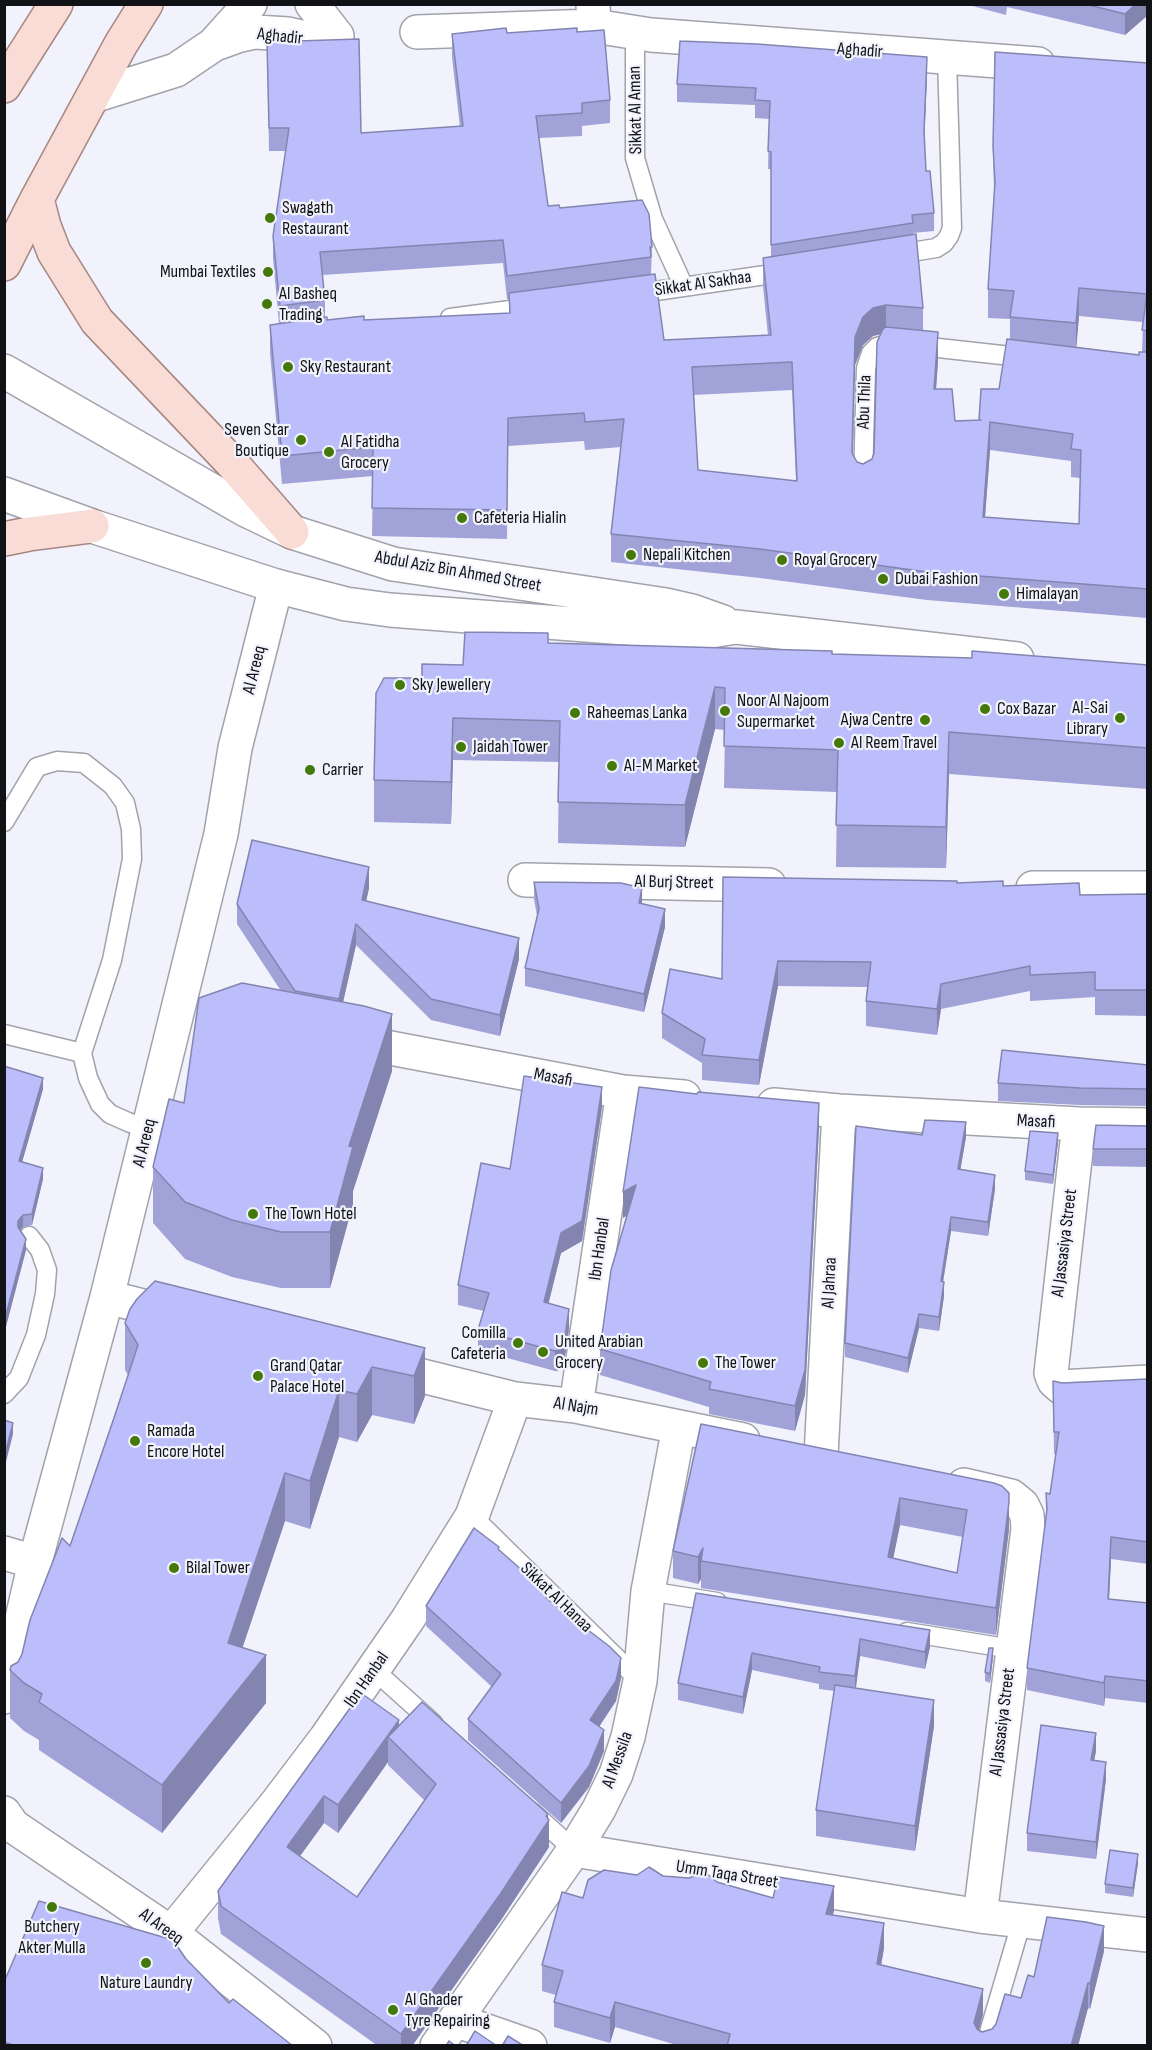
<!DOCTYPE html>
<html>
<head>
<meta charset="utf-8">
<style>
	body { margin:0 }
	#map { position:relative; width:1152px; height:2050px; overflow:hidden; background:#f1f2fc; font-family:"Sofia Sans Condensed",sans-serif }
	canvas { display:block }
	.frame { position:absolute; inset:0; border:6px solid #111215; pointer-events:none }
</style>
</head>
<body>
<div id="map">
<canvas width="1152" height="2050"></canvas>
<div class="frame"></div>
</div>
<script>
const ctx = document.querySelector('canvas').getContext('2d');
ctx.lineJoin = 'round';
function toPath(rows) {
  const path = new Path2D();
  for (const r of rows) {
    path.moveTo(r[0], r[1]);
    for (let i = 2; i < r.length; i += 2) path.lineTo(r[i], r[i + 1]);
  }
  return path;
}
function trace(path, color, width, dash) {
  ctx.strokeStyle = color;
  ctx.lineWidth = width;
  ctx.lineCap = dash ? 'butt' : 'round';
  ctx.setLineDash(dash || []);
  ctx.stroke(path);
}
function fill(path, color) {
  ctx.fillStyle = color;
  ctx.fill(path, 'evenodd');
}
function drawText(font, color, halo, rows, align = 'center') {
  ctx.font = font + ' "Sofia Sans Condensed",sans-serif';
  ctx.lineWidth = 4.5;
  ctx.setLineDash([]);
  ctx.textBaseline = 'middle';
  ctx.strokeStyle = halo;
  ctx.fillStyle = color;
  for (const [text, x, y, turn = 0] of rows) {
    ctx.save();
    ctx.translate(x, y);
    ctx.rotate((+turn || 0) * Math.PI / 180);
    ctx.textAlign = isNaN(turn) ? turn : align;
    if (halo) ctx.strokeText(text, 0, 0);
    ctx.fillText(text, 0, 0);
    ctx.restore();
  }
}
const lane = toPath([
	[635,32,635,158,653,219,684,287],
	[893,255,936,248,944,243,949,236,952,228,947,57],
	[635,294,786,272],
	[450,318,533,307],
	[863,481,866,368,871,353,877,347,893,343,1029,358],
	[4,822,37,767,57,761,84,763,113,786,125,803,131,829,132,859,112,960,82,1053,88,1078,100,1104,110,1114,128,1122,148,1129],
	[4,1034,82,1053],
	[4,1394,19,1378,36,1335,45,1294,47,1270,40,1250,29,1236],
	[472,1516,640,1681],
	[648,1591,717,1602],
	[907,1632,1012,1649],
	[374,1670,433,1723],
	[532,1812,574,1850],
	[985,2046,1022,1920]
]);
const street = toPath([
	[593,4,594,26,651,35,1038,64],
	[417,32,594,26],
	[215,44,237,36,255,32,288,34,333,44,336,42,337,36,312,4],
	[93,96,176,70,213,45,250,4],
	[525,880,769,885],
	[1033,888,1148,888],
	[348,1040,623,1092,684,1097],
	[774,1105,839,1111,1079,1124,1148,1125],
	[1079,1124,1051,1373,1054,1381,1061,1387,1148,1382],
	[107,1297,178,1315],
	[382,1366,515,1399,576,1406,743,1440],
	[576,1406,623,1092],
	[821,1456,839,1111],
	[964,1485,1011,1496,1022,1505,1027,1515,1028,1529,980,1916],
	[4,1553,35,1562],
	[4,1697,35,1562,107,1297,221,834,235,748,276,586],
	[4,1813,13,1826,171,1933,315,2046],
	[574,1850,980,1916,1148,1935],
	[171,1933,276,1804,326,1738,408,1619,472,1516,515,1399],
	[455,2020,530,2046],
	[437,2046,574,1850,599,1809,616,1774,628,1737,640,1681,648,1591,679,1427]
]);
const secondary = toPath([
	[4,371,244,509,292,532,393,564,666,605,692,611,723,622],
	[4,494,92,526,276,586,346,604,390,610,664,631,711,631,736,627,1017,659]
]);
const primary = toPath([
	[4,86,56,4],
	[37,199,44,226,54,252,97,321,231,462,292,532],
	[4,264,37,199,121,44,146,4],
	[4,539,29,534,92,526]
]);
const wall = toPath([
	[965,4,1148,4,1148,15,1125,35,1007,7,1006,15],
	[577,32,610,100,610,123,582,126,582,136,539,138,548,206,560,208,652,247,651,275,664,340,768,336,763,286,763,258,771,257,771,169,768,169,769,119,755,118,755,105,677,102,677,84,927,75,924,141,926,171,934,213,934,231,913,233,913,235,923,308,923,331,938,361,936,389,955,421,979,420,999,389,1010,340,1010,319,988,318,988,289,994,193,993,146,1148,63,1148,618,927,600,760,578,611,562,611,534,621,447,585,450,584,441,508,446,507,539,372,536,373,476,282,484,270,353,270,325,279,324,273,258,273,236,286,151,269,151,267,42,361,133,460,127,452,57,452,34],
	[503,263,507,299,509,299,509,313,364,320,327,320,325,318,325,300,322,275],
	[1079,316,1143,322,1142,352,1139,355,1076,347],
	[881,334,874,453,872,459,863,464,857,462,853,454,855,365,863,345,873,336],
	[792,390,796,481,698,470,694,395],
	[990,450,1071,461,1071,477,1080,478,1079,524,985,517],
	[548,643,832,654,1148,665,1148,789,949,774,946,868,836,867,837,792,724,788,725,730,715,729,685,847,558,843,559,762,453,760,451,824,374,822,374,780,422,678,463,665],
	[534,882,642,904,665,927,644,1012,525,986,525,968,537,916,534,899],
	[957,883,1003,886,1080,895,1148,894,1148,1016,1095,1015,1095,997,1030,1001,1030,991,941,1009,937,1035,866,1026,866,1001,867,987,778,986,759,1085,702,1080,702,1063,662,1038,662,1013,722,979],
	[369,888,366,901,519,959,500,1036,431,1020,356,945,343,1002,392,1071,353,1191,353,1204,330,1288,281,1288,232,1277,185,1259,153,1223,153,1167,184,1103,281,991,237,924,237,904],
	[1148,1065,1148,1106,1080,1105,998,1101,998,1083],
	[4,1066,43,1089,22,1162,43,1179,32,1225,23,1227,20,1230,26,1250,4,1334],
	[602,1107,582,1241,561,1253,548,1303,569,1329,563,1369,555,1371,478,1350,478,1330,484,1311,458,1305,458,1285,510,1169],
	[1148,1126,1148,1167,1093,1166,1093,1149],
	[819,1128,805,1395,795,1431,709,1414,709,1407,600,1375,600,1349,627,1215,623,1218,623,1192],
	[922,1135,966,1137,960,1170,995,1189,988,1236,951,1231,943,1281,944,1296,939,1331,919,1328,908,1373,845,1357,845,1343],
	[1058,1142,1053,1184,1025,1180,1025,1171],
	[125,1323,425,1348,425,1396,414,1424,372,1415,357,1442,339,1437,310,1529,285,1521,242,1648,266,1703,162,1833,39,1750,39,1740,24,1731,10,1718,10,1670,18,1662,22,1654,70,1546,128,1375,125,1370],
	[1148,1379,1148,1564,1111,1559,1109,1599,1148,1603,1148,1703,1105,1698,1104,1706,1027,1690,1027,1668,1046,1515,1046,1493,1050,1494,1056,1454,1054,1454,1053,1381,1062,1383],
	[701,1424,994,1483,1009,1529,996,1635,701,1588,701,1579,698,1584,673,1578,673,1551],
	[900,1525,963,1537,957,1573,893,1558],
	[499,1550,549,1600,621,1678,616,1701,599,1727,604,1751,589,1787,561,1823,468,1740,468,1719,492,1687,426,1626,426,1606],
	[696,1593,930,1647,925,1669,860,1656,856,1688,934,1726,915,1851,816,1836,816,1810,835,1691,819,1689,819,1684,752,1670,743,1714,678,1700,678,1683],
	[993,1657,990,1683,985,1681,985,1672],
	[399,1726,548,1818,549,1847,501,1920,412,2046,378,2046,221,1934,218,1918,218,1891],
	[388,1762,388,1765,425,1801,357,1897,300,1856,324,1823,338,1833],
	[1096,1751,1094,1760,1106,1779,1096,1859,1027,1851,1027,1833],
	[1138,1863,1133,1897,1105,1893,1105,1884],
	[637,1875,663,1876,717,1882,773,1898,834,1911,832,1915,884,1948,881,1965,983,2014,979,2030,982,2032,992,2029,1021,1998,1034,1977,1104,1951,1090,2009,1088,2008,1078,2046,680,2046,615,2027,610,2043,554,2027,554,2002,556,1995,542,1991,542,1965,583,1898],
	[186,1959,229,2003,293,2046,4,2046,4,1982]
]);
const shadedWall = toPath([
	[1136,4,1148,4,1148,15,1125,35,1125,14],
	[927,57,927,75,924,149,924,131],
	[1079,288,1079,316,1076,352,1076,323],
	[886,305,886,333,873,336,863,345,855,365,852,481,855,337,863,317,873,308],
	[938,332,938,361,934,418,934,389],
	[990,422,990,450,983,545,983,517],
	[715,687,715,729,685,847,685,805],
	[453,718,453,760,451,824,451,782],
	[949,732,949,774,946,868,946,827],
	[369,867,369,888,362,921,362,900],
	[642,888,642,906,639,903],
	[665,909,665,927,644,1012,644,994],
	[356,924,356,945,339,1020,339,999],
	[519,938,519,959,500,1036,500,1015],
	[778,961,778,986,759,1085,759,1060],
	[941,984,941,1009,937,1035,937,1009],
	[392,1014,392,1071,353,1191,353,1204,330,1288,330,1232,349,1146],
	[43,1078,43,1089,19,1173,19,1161],
	[602,1087,602,1107,582,1241,561,1253,544,1322,544,1302,561,1233],
	[819,1103,819,1128,805,1395,795,1431,795,1406],
	[966,1122,966,1137,958,1184,958,1169],
	[1058,1133,1058,1142,1053,1184,1053,1175],
	[43,1168,43,1179,32,1225,32,1214],
	[995,1175,995,1189,988,1236,988,1222],
	[636,1185,636,1210,623,1218,623,1192],
	[23,1215,23,1227,18,1232,18,1221],
	[951,1217,951,1231,941,1295,941,1281],
	[26,1239,26,1250,4,1334,4,1322],
	[944,1282,944,1296,939,1331,939,1317],
	[569,1309,569,1329,563,1369,555,1371,555,1351],
	[919,1314,919,1328,908,1373,908,1358],
	[425,1348,425,1396,414,1424,414,1376],
	[372,1367,372,1415,357,1442,357,1394],
	[339,1390,339,1437,310,1529,310,1481],
	[13,1423,13,1434,4,1470,4,1458],
	[285,1473,285,1521,228,1691,228,1643],
	[900,1498,900,1525,888,1584,888,1557],
	[1009,1502,1009,1529,996,1635,996,1608],
	[1111,1537,1111,1559,1108,1621,1108,1599],
	[703,1548,701,1561,701,1579,698,1584,698,1557],
	[930,1630,930,1647,925,1669,925,1652],
	[860,1639,860,1656,855,1693,855,1676],
	[993,1648,993,1657,990,1683,990,1674],
	[752,1653,752,1670,743,1714,743,1697],
	[266,1655,266,1703,162,1833,162,1785],
	[621,1658,621,1678,616,1701,590,1740,590,1720],
	[1105,1676,1105,1698,1104,1706,1104,1683],
	[934,1700,934,1726,915,1851,915,1826],
	[399,1720,399,1747,388,1737,388,1762,338,1833,338,1805],
	[604,1730,604,1751,589,1787,561,1823,561,1803],
	[1096,1733,1096,1751,1091,1777,1091,1760],
	[1106,1762,1106,1779,1096,1859,1096,1842],
	[324,1796,324,1823,287,1874,287,1847],
	[548,1814,548,1822,549,1820,549,1847,501,1920,412,2046,401,2046,401,2034],
	[1138,1854,1138,1863,1133,1897,1133,1888],
	[834,1886,834,1911,826,1939,826,1914],
	[884,1923,884,1948,877,1989,877,1964],
	[1104,1926,1104,1951,1090,2009,1090,1984],
	[1088,1983,1088,2008,1078,2046,1071,2046],
	[983,1989,983,2014,975,2046,974,2023],
	[615,2002,615,2027,610,2043,610,2018]
]);
const building = toPath([
	[1085,4,1136,4,1125,14,1085,4],
	[506,28,507,33,577,28,577,32,604,30,610,100,582,103,582,113,536,116,548,206,559,205,560,208,642,200,649,214,652,247,650,247,651,257,507,276,503,240,320,252,325,300,280,306,273,236,289,128,269,128,267,42,359,39,361,133,463,126,452,34,506,28],
	[680,41,757,44,927,57,924,131,926,171,930,171,934,213,912,215,913,223,771,245,771,152,768,151,770,101,755,100,756,88,677,84,680,41],
	[995,52,1148,63,1148,331,1142,330,1147,294,1079,288,1076,323,1010,317,1014,291,988,289,995,182,993,146,995,52],
	[916,234,923,308,886,305,873,308,863,317,855,337,852,453,857,462,863,464,872,459,874,453,877,342,883,329,886,327,938,332,934,389,952,389,955,421,981,420,979,420,981,389,999,389,1007,339,1139,355,1139,352,1148,352,1148,589,927,572,760,549,611,534,624,419,585,422,584,413,508,418,507,510,372,508,373,447,282,456,270,325,327,317,327,320,364,316,364,320,510,313,509,293,655,274,664,340,771,335,763,258,916,234],
	[792,362,797,481,698,470,692,367,792,362],
	[990,422,1073,434,1071,449,1081,450,1079,524,983,517,990,422],
	[465,632,548,633,548,643,832,651,832,654,972,658,972,651,1148,665,1148,748,949,732,946,827,836,825,838,750,724,746,725,688,715,687,685,805,558,802,560,721,453,718,451,782,374,780,376,693,384,678,422,678,422,664,463,665,465,632],
	[252,840,369,867,362,900,519,938,500,1015,431,999,356,924,339,999,295,991,237,904,252,840],
	[723,877,957,881,957,883,1003,881,1003,886,1079,883,1080,895,1148,894,1148,990,1095,990,1095,972,1030,975,1030,966,941,984,937,1009,866,1001,871,962,778,961,759,1060,702,1055,705,1039,662,1013,670,969,722,979,723,877],
	[534,882,621,883,642,888,639,903,665,909,644,994,525,968,539,909,534,882],
	[242,983,364,1006,392,1014,349,1146,353,1147,330,1232,281,1232,232,1220,185,1202,153,1167,169,1099,184,1103,199,998,242,983],
	[1002,1050,1148,1065,1148,1089,1080,1088,998,1083,1002,1050],
	[4,1066,43,1078,19,1161,43,1168,32,1214,23,1215,18,1221,18,1227,26,1239,4,1322,4,1066],
	[524,1076,602,1087,582,1221,561,1233,544,1302,569,1309,563,1349,555,1351,478,1330,489,1293,458,1285,481,1163,510,1169,524,1076],
	[639,1087,697,1094,698,1092,819,1103,805,1370,795,1406,709,1389,711,1382,600,1349,611,1270,636,1185,623,1192,639,1087],
	[925,1120,966,1122,958,1169,995,1175,988,1222,951,1217,941,1281,944,1282,939,1317,919,1314,908,1358,845,1343,856,1126,922,1135,925,1120],
	[1096,1125,1148,1126,1148,1149,1093,1149,1096,1125],
	[1030,1131,1058,1133,1053,1175,1025,1171,1030,1131],
	[155,1281,425,1348,414,1376,372,1367,357,1394,339,1390,310,1481,285,1473,228,1643,266,1655,162,1785,39,1702,42,1694,24,1683,10,1670,11,1666,18,1662,22,1654,30,1620,62,1538,70,1546,114,1418,138,1345,125,1323,130,1309,137,1299,155,1281],
	[1148,1379,1148,1542,1111,1537,1108,1599,1148,1603,1148,1681,1105,1676,1104,1683,1027,1668,1047,1509,1046,1493,1050,1494,1059,1432,1054,1432,1053,1381,1062,1383,1148,1379],
	[4,1420,13,1423,4,1458,4,1420],
	[701,1424,994,1483,1002,1486,1009,1493,1009,1502,996,1608,701,1561,703,1548,698,1557,673,1551,701,1424],
	[900,1498,967,1510,957,1573,888,1557,900,1498],
	[474,1528,499,1547,498,1549,549,1594,546,1598,609,1646,621,1658,616,1681,590,1720,604,1730,589,1766,561,1803,468,1719,501,1674,426,1606,474,1528],
	[696,1593,930,1630,925,1652,860,1639,855,1676,819,1672,820,1667,752,1653,743,1697,678,1683,696,1593],
	[989,1648,993,1648,990,1674,985,1672,989,1648],
	[835,1685,934,1700,915,1826,816,1810,835,1685],
	[361,1693,399,1720,338,1805,324,1796,287,1847,357,1897,436,1784,388,1737,422,1702,548,1814,546,1816,549,1820,501,1893,401,2034,221,1906,218,1891,361,1693],
	[1041,1725,1096,1733,1091,1760,1106,1762,1096,1842,1027,1833,1041,1725],
	[1110,1850,1138,1854,1133,1888,1105,1884,1110,1850],
	[649,1867,663,1876,689,1878,705,1872,717,1882,773,1898,778,1877,834,1886,826,1914,884,1923,877,1964,983,1989,974,2023,977,2029,982,2032,992,2029,996,2024,1005,1994,1021,1998,1028,1975,1034,1977,1047,1917,1086,1922,1104,1926,1090,1984,1088,1983,1071,2046,727,2046,730,2034,615,2002,610,2018,554,2002,563,1971,542,1965,562,1892,583,1898,588,1880,604,1870,637,1875,649,1867],
	[39,1901,173,1940,186,1959,229,2003,233,1999,293,2046,16,2046,4,2042,4,1982,39,1901],
	[475,2031,497,2046,466,2046,475,2031],
	[508,2036,524,2046,502,2046,508,2036],
	[449,2041,456,2046,446,2046,449,2041]
]);
const markers = [
	[270,218,6,"#437909"],
	[268,272,6,"#437909"],
	[267,304,6,"#437909"],
	[288,367,6,"#437909"],
	[301,440,6,"#437909"],
	[329,452,6,"#437909"],
	[462,518,6,"#437909"],
	[631,555,6,"#437909"],
	[782,560,6,"#437909"],
	[883,579,6,"#437909"],
	[1004,594,6,"#437909"],
	[400,685,6,"#437909"],
	[985,709,6,"#437909"],
	[725,711,6,"#437909"],
	[575,713,6,"#437909"],
	[1120,718,6,"#437909"],
	[925,720,6,"#437909"],
	[839,743,6,"#437909"],
	[461,747,6,"#437909"],
	[612,766,6,"#437909"],
	[310,770,6,"#437909"],
	[253,1214,6,"#437909"],
	[518,1343,6,"#437909"],
	[543,1352,6,"#437909"],
	[703,1363,6,"#437909"],
	[258,1376,6,"#437909"],
	[135,1441,6,"#437909"],
	[174,1568,6,"#437909"],
	[52,1907,6,"#437909"],
	[146,1963,6,"#437909"],
	[393,2010,6,"#437909"]
];
const streetNames = [
	["Aghadir",280,37,6],
	["Aghadir",860,51,4],
	["Sikkat Al Aman",636,110,-91],
	["Sikkat Al Sakhaa",703,284,-8],
	["Abu Thila",865,402,-88],
	["Abdul Aziz Bin Ahmed Street",458,572,10],
	["Al Areeq",255,670,-76],
	["Al Burj Street",674,883,1],
	["Masafi",553,1078,11],
	["Masafi",1036,1122,3],
	["Al Areeq",145,1143,-76],
	["Al Jassasiya Street",1065,1243,-83],
	["Ibn Hanbal",600,1249,-82],
	["Al Jahraa",830,1283,-87],
	["Al Najm",576,1407,9],
	["Sikkat Al Hanaa",556,1598,44],
	["Ibn Hanbal",367,1680,-55],
	["Al Jassasiya Street",1003,1722,-83],
	["Al Messila",618,1760,-70],
	["Umm Taqa Street",727,1875,9],
	["Al Areeq",161,1927,35]
];
const poiNames = [
	["Swagath",282,208],
	["Restaurant",282,229],
	["Mumbai Textiles",256,272,"right"],
	["Al Basheq",279,294],
	["Trading",279,315],
	["Sky Restaurant",300,367],
	["Seven Star",289,430,"right"],
	["Boutique",289,451,"right"],
	["Al Fatidha",341,442],
	["Grocery",341,463],
	["Cafeteria Hialin",474,518],
	["Nepali Kitchen",643,555],
	["Royal Grocery",794,560],
	["Dubai Fashion",895,579],
	["Himalayan",1016,594],
	["Sky Jewellery",412,685],
	["Noor Al Najoom",737,701],
	["Supermarket",737,722],
	["Al-Sai",1108,708,"right"],
	["Library",1108,729,"right"],
	["Cox Bazar",997,709],
	["Raheemas Lanka",587,713],
	["Ajwa Centre",913,720,"right"],
	["Al Reem Travel",851,743],
	["Jaidah Tower",473,747],
	["Al-M Market",624,766],
	["Carrier",322,770],
	["The Town Hotel",265,1214],
	["Comilla",506,1333,"right"],
	["Cafeteria",506,1354,"right"],
	["United Arabian",555,1342],
	["Grocery",555,1363],
	["The Tower",715,1363],
	["Grand Qatar",270,1366],
	["Palace Hotel",270,1387],
	["Ramada",147,1431],
	["Encore Hotel",147,1452],
	["Bilal Tower",186,1568],
	["Butchery",52,1927,"center"],
	["Akter Mulla",52,1948,"center"],
	["Nature Laundry",146,1983,"center"],
	["Al Ghader",405,2000],
	["Tyre Repairing",405,2021]
];
trace(lane, '#a1a2ab', 21);
trace(street, '#a1a2ab', 36);
trace(secondary, '#a1a2ab', 36);
trace(primary, '#a68681', 36);
trace(lane, '#fff', 18);
trace(street, '#fff', 33);
trace(secondary, '#fff', 33);
trace(primary, '#fadcd6', 33);
fill(wall, '#a1a3d8');
fill(shadedWall, '#8385b0');
fill(building, '#bbbefb');
trace(building, '#8385b0', 1.5);
for (const [x, y, r, color] of markers) {
  const dot = new Path2D();
  dot.arc(x, y, r, 0, 2 * Math.PI);
  ctx.fillStyle = color;
  ctx.fill(dot);
  trace(dot, '#f1f2fc', 2);
}
drawText('18px', '#111215', '#f1f2fc', streetNames);
drawText('18px', '#111215', '#f1f2fc', poiNames, 'left');
</script>
</body>
</html>
